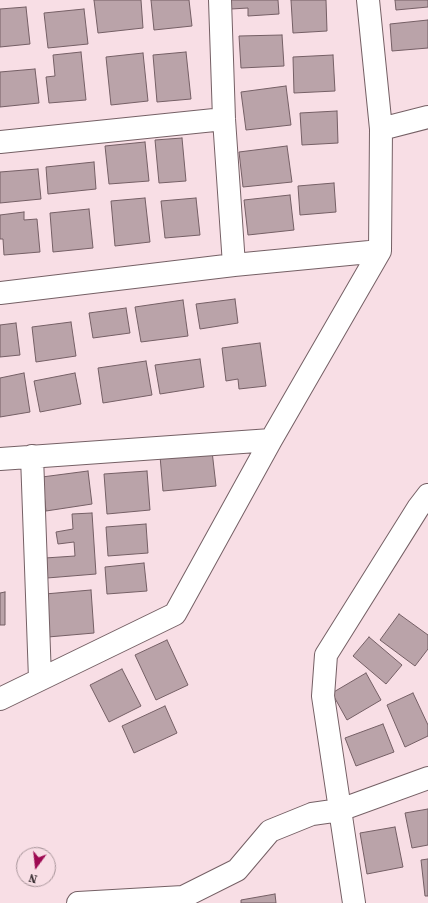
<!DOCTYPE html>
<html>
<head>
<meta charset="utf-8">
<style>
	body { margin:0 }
	#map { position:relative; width:428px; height:903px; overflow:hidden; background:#f8dee5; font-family:"Source Serif 4",serif }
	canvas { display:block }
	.north { position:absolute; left:16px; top:847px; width:40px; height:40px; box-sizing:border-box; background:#f8dee5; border:1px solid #a79499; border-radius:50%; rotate:195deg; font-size:11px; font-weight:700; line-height:16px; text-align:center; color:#2e2528 }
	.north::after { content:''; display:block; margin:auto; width:14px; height:18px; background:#9e0952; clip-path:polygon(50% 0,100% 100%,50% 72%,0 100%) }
</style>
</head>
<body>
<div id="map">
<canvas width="428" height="903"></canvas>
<div class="north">N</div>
</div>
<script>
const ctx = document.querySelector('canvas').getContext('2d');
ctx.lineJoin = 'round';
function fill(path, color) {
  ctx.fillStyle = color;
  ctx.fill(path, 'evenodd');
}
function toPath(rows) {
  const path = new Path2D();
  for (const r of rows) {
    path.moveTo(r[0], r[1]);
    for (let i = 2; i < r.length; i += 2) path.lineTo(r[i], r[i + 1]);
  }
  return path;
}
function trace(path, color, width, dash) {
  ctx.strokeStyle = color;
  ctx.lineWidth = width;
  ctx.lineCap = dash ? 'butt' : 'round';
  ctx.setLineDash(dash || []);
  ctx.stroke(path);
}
const building = toPath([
	[94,0,141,0,143,28,98,33,94,0],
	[151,0,189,0,192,26,154,30,151,0],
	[230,0,278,0,279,14,248,16,248,8,231,9,230,0],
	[291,0,326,0,327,31,293,33,291,0],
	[395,0,428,0,428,7,396,10,395,0],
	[26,7,30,44,0,47,0,9,26,7],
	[84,9,88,44,48,48,44,13,84,9],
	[428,20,428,48,392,51,390,24,428,20],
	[282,35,284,66,241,68,239,36,282,35],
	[81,52,86,100,49,103,46,77,55,76,53,55,81,52],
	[186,52,191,99,157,102,153,55,186,52],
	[143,53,148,101,111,105,106,57,143,53],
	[333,55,335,91,294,93,293,57,333,55],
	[35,69,39,103,0,107,0,72,35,69],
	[286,86,291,125,246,130,241,92,286,86],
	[337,111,338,143,302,145,300,113,337,111],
	[182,138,186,181,159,183,155,140,182,138],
	[145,142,149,181,109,184,105,146,145,142],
	[287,146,292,182,243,187,239,152,287,146],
	[94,162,96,189,48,194,46,167,94,162],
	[38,169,41,199,0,203,0,172,38,169],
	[334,183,336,212,300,215,298,186,334,183],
	[290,195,294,230,248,235,244,200,290,195],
	[145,198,150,242,115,246,111,201,145,198],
	[196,198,200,235,165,238,161,201,196,198],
	[89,209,93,248,53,252,50,213,89,209],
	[24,212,24,220,37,219,40,252,4,255,3,239,0,239,0,215,24,212],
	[235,299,238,323,200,329,196,304,235,299],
	[183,300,188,336,141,342,135,307,183,300],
	[126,308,130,333,93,338,89,313,126,308],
	[71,322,76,356,36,362,32,327,71,322],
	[16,323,20,355,0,357,0,325,16,323],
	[260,343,266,386,239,389,238,379,226,381,222,348,260,343],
	[200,359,204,387,160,394,155,365,200,359],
	[146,361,152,395,103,403,98,368,146,361],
	[24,373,30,412,0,417,0,378,24,373],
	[75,373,81,404,40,412,34,381,75,373],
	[212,451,216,486,163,491,160,456,212,451],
	[88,471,92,504,46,511,42,477,88,471],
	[147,471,150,510,107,514,104,474,147,471],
	[92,513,96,574,47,578,45,558,75,556,74,542,58,544,56,532,73,529,72,514,92,513],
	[146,524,148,553,108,556,106,527,146,524],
	[144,563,147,591,107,594,105,567,144,563],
	[91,590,94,633,48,637,45,594,91,590],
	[5,592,5,625,0,625,0,593,5,592],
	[399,614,428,635,428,649,415,666,380,640,399,614],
	[369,637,402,665,386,684,353,656,369,637],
	[167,640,188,685,156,700,135,655,167,640],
	[122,669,141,706,109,722,90,685,122,669],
	[366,673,381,700,347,720,332,693,366,673],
	[413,693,428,725,428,736,405,747,387,705,413,693],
	[165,706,177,733,134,753,122,726,165,706],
	[383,724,394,752,356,766,345,738,383,724],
	[428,809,428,845,412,848,405,813,428,809],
	[395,827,403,867,367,874,360,833,395,827],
	[428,859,428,896,425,896,421,860,428,859],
	[275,894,276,903,241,903,241,900,275,894]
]);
const minor = toPath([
	[220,0,224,119,234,265],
	[381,129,428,117],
	[0,142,224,119],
	[0,293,234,265,380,251],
	[32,456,40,679],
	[0,459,271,440],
	[0,699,175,614,271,440,380,251,381,129,368,0],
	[78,903,183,897,237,870,270,831,312,814,340,810,428,778],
	[354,903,323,696,326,655,418,508,428,495]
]);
fill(building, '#baa3a9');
trace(building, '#755f65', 1);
trace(minor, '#756065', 24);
trace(minor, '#fff', 22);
</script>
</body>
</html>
